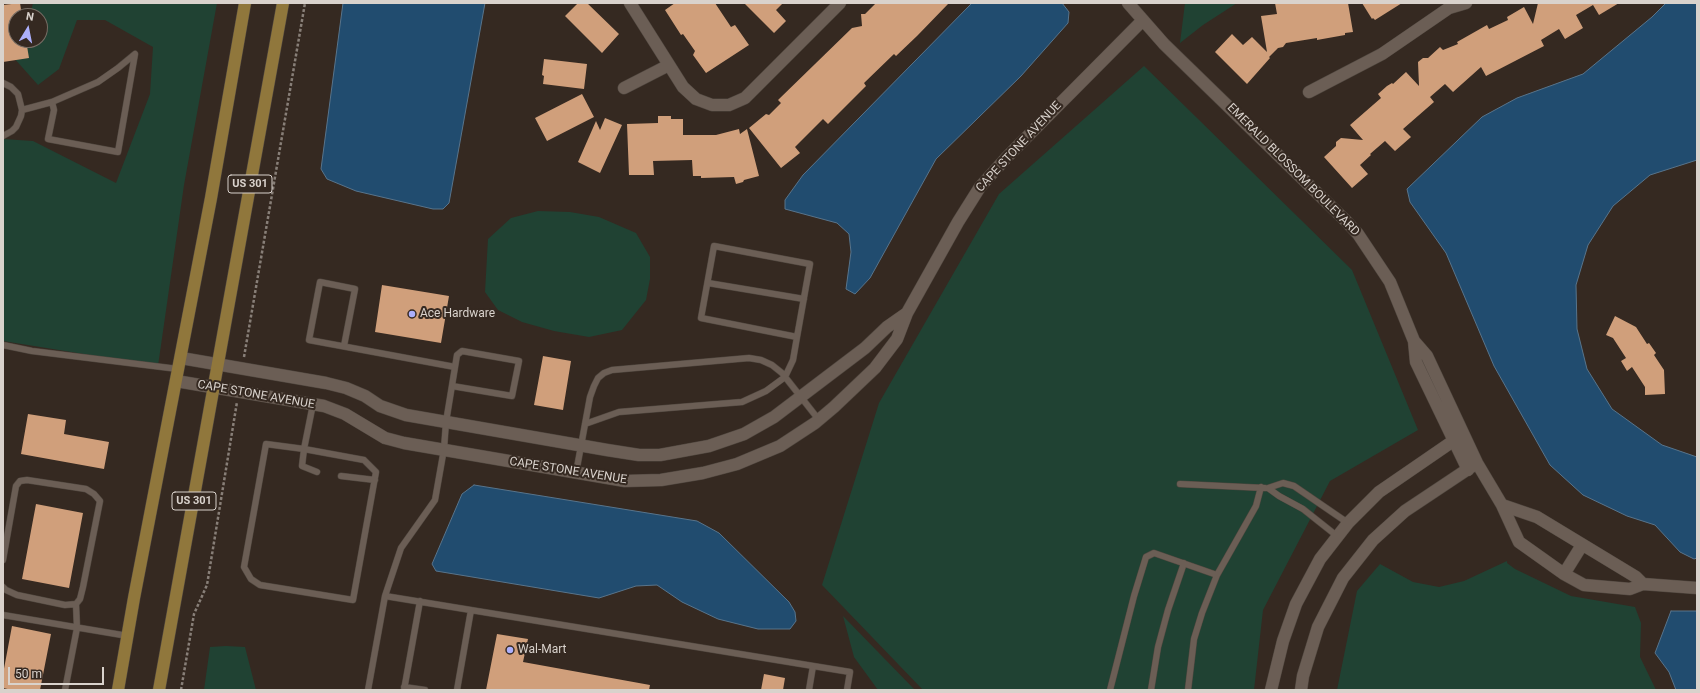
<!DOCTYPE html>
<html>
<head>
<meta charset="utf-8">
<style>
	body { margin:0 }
	#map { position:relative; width:1700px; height:693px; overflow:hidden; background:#352921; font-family:Roboto,sans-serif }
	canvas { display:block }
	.frame { position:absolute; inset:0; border:4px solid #d9d2cc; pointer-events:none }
	.north { position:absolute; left:8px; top:8px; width:40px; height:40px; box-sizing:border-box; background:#352921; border:1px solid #776d65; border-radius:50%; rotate:10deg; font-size:11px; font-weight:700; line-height:16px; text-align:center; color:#d9d2cc }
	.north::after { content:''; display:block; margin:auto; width:14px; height:18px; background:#acaffb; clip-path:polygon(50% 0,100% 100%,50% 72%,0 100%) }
	.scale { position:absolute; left:8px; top:667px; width:96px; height:18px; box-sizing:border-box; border:2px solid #d9d2cc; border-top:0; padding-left:5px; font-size:12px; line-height:14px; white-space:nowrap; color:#d9d2cc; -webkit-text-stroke:3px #352921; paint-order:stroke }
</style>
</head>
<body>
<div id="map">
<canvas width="1700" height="693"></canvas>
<div class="frame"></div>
<div class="north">N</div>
<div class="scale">50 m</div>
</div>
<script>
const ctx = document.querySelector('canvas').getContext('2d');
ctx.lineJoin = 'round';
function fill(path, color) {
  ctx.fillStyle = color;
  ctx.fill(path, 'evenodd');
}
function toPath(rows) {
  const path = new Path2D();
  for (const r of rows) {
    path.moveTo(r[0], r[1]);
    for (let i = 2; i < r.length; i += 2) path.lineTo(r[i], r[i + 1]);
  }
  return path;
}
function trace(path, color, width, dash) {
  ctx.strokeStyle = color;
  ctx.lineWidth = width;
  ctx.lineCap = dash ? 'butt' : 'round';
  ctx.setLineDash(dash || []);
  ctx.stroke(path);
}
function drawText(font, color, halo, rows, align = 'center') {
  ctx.font = font + ' Roboto,sans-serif';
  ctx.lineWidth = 4;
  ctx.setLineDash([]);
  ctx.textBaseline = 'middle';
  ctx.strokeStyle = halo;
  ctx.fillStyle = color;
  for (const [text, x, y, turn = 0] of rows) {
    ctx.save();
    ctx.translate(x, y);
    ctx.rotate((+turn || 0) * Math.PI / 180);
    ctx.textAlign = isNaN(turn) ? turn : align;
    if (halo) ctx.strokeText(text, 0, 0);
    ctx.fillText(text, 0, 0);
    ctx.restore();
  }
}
const green = toPath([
	[33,3,217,3,184,185,158,366,3,341,3,139,33,141,116,183,150,94,153,47,105,20,77,20,59,69,38,85,13,57,21,40,40,40,40,16,30,16],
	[1185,3,1237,3,1203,25,1180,43],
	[1144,66,1352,270,1418,430,1330,481,1263,610,1254,690,923,690,822,585,879,403,999,194],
	[538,211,570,212,599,217,636,233,650,257,650,279,646,300,622,330,589,337,554,331,522,322,498,310,485,292,488,239,511,218],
	[1507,561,1507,563,1515,569,1571,596,1635,607,1641,623,1640,657,1656,690,1337,690,1357,591,1380,564,1413,582,1439,587,1464,581],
	[843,616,915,690,878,690,854,657],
	[226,646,245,647,256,690,204,690,210,647]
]);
const water = toPath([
	[343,3,485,3,449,203,443,209,433,209,356,191,327,179,321,169,343,3],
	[972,3,1062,3,1069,12,1068,23,1021,76,936,159,870,278,855,294,846,289,851,252,849,234,837,223,785,209,785,200,803,175,972,3],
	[1666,3,1697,3,1697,160,1650,175,1613,206,1588,245,1576,285,1577,329,1587,369,1612,409,1662,445,1697,457,1697,558,1694,559,1680,552,1655,525,1627,516,1583,495,1550,465,1494,366,1446,253,1410,202,1407,189,1482,117,1517,98,1583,74,1652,17,1666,3],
	[474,485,697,521,719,533,789,602,795,612,796,621,790,629,758,629,718,619,682,602,657,585,636,586,599,598,436,571,432,564,462,494,474,485],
	[1671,611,1697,611,1697,690,1676,690,1669,672,1655,653,1671,611]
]);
const building = toPath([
	[20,3,22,16,16,16,16,40,26,40,29,58,3,62,3,5],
	[578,3,587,3,619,34,602,53,565,16],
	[675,3,715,3,731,27,735,25,749,45,706,73,693,55,695,51,683,34,681,35,665,10],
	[744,3,783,3,776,10,786,21,774,33],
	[876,3,949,3,917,36,896,56,894,54,864,83,866,86,828,124,823,119,795,147,800,153,781,168,749,128,766,114,769,115,781,103,778,100,852,28,862,26,861,14,865,14],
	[1275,3,1348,3,1353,32,1345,33,1345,35,1317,40,1317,38,1286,43,1283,47,1278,48,1269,57,1270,58,1247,84,1215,52,1232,34,1243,45,1252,37,1267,52,1261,16,1277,14],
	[1362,3,1402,3,1375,20,1373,18,1372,19],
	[1538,3,1619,3,1599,15,1593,5,1576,15,1583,28,1565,39,1559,29,1541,40,1544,46,1486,76,1481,67,1453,92,1445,84,1430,97,1434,102,1403,129,1411,137,1395,151,1385,141,1370,154,1371,155,1360,165,1368,174,1352,188,1324,157,1336,146,1336,142,1341,138,1363,140,1350,125,1381,98,1378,94,1387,86,1392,83,1393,84,1406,72,1419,86,1418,62,1423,58,1428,58,1440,47,1443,50,1458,44,1457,42,1487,25,1489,29,1508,20,1507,17,1524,7,1533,24],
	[544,59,587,64,584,89,543,84,544,76,542,75],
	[582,94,594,117,547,141,535,118],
	[658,116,671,116,671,119,683,119,683,135,716,135,739,129,740,134,747,129,759,176,744,180,743,182,736,184,734,177,701,178,701,176,693,176,692,160,653,161,654,175,629,175,627,124,658,123],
	[605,118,622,125,600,173,578,162,596,121,600,130],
	[382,285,449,296,441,343,375,332],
	[1615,316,1636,327,1647,344,1649,343,1656,353,1654,355,1664,370,1665,394,1645,395,1645,387,1632,367,1627,371,1621,361,1626,358,1613,338,1606,335],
	[543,356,571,361,563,410,534,405],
	[28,414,66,420,64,434,109,442,104,469,21,454],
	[36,504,83,513,69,588,22,579],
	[12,626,51,634,40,690,12,690,3,688,3,674],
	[497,634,528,639,523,662,650,685,649,690,486,690],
	[764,674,785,678,783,690,761,690]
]);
const path = toPath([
	[244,357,305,3],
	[181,690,194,614,207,585,237,402]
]);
const service = toPath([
	[3,83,11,87,18,94,22,110,21,116,16,127,12,131,3,136],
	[22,110,52,102,98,82,118,68,135,54,118,152,48,139,54,110,52,102],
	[708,283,804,299],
	[3,345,32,351,178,369],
	[344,346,355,289,320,282,309,340,455,367],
	[313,404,304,449,266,444,244,567,251,579,260,585,353,600,376,472,364,460,304,449,302,466,317,472],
	[585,424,619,412,742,402,766,391,785,377,793,360,797,337,810,264,714,246,701,318,797,337],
	[576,473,590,397,594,386,598,378,604,373,612,370,749,358,761,360,772,365,782,373,819,420],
	[341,476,375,480],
	[1180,484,1265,488],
	[1337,536,1303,509,1279,496,1268,488,1283,483,1294,486,1348,523],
	[3,560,16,486,20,481,27,480,86,489,94,494,100,501,83,587,80,599,76,604,65,605,17,595,6,590,3,587],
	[385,596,401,548,435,500,444,449,446,422,457,355,462,351,519,361,512,396,452,386],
	[3,615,128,636],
	[404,687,425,690],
	[65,690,77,628,76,604],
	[368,690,385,596,850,672,847,690],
	[404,690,420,601],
	[457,690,471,610],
	[809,690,813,666],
	[1110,690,1134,596,1146,557,1154,553,1217,575],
	[1151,690,1158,647,1168,610,1184,563],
	[1188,690,1194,639,1202,613,1217,575,1256,506,1261,487]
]);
const minor = toPath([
	[630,3,683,87,696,99,712,105,729,105,745,98,840,3],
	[1128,3,1164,44,1346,221,1358,234,1390,282,1414,341,1416,362,1468,470],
	[624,88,669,65],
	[1309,92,1382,54,1449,8,1466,3],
	[1414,341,1427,356,1477,463,1502,505,1519,542,1564,574,1584,585,1630,589,1643,584,1697,588],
	[181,358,326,383,346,388,365,396,380,406,406,415,607,450,639,455,660,455,709,446,744,434,774,417,865,348,887,327,907,313],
	[176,381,324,406,345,414,385,438,404,443,625,481,661,480,703,473,737,464,780,446,815,423,834,407,875,368,897,339,907,313,958,222,980,187,1007,157,1143,20],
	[1502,505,1537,517,1636,577,1643,584],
	[1564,574,1582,545],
	[1271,690,1283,641,1296,604,1320,559,1348,523,1379,492,1459,437],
	[1301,690,1303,676,1318,627,1343,578,1373,540,1405,511,1474,465]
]);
const primary = toPath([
	[118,690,134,598,211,198,245,3],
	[159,690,283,3]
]);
const markers = [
	[412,314,4,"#acaffb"],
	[510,650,4,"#acaffb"]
];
const shields = [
	[250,184,44],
	[194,501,44]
];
const shieldNames = [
	["US 301",250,184],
	["US 301",194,501]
];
const streetNames = [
	["CAPE STONE AVENUE",1019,147,-47],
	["EMERALD BLOSSOM BOULEVARD",1293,170,45],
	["CAPE STONE AVENUE",256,395,10],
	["CAPE STONE AVENUE",568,471,9]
];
const poiNames = [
	["Ace Hardware",420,314],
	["Wal-Mart",518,650]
];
fill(green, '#204233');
fill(water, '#214c6f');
trace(water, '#58748b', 1);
fill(building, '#d09f7b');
trace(service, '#514840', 7);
trace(minor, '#514840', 13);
trace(primary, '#514840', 13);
trace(path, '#887f78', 2.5, [3, 2]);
trace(service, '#6b5e55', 6);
trace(minor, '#6b5e55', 12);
trace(primary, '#90773c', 12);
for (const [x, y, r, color] of markers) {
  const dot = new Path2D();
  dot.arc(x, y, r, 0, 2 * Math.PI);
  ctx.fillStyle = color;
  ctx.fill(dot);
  trace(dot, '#352921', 1.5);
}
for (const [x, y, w] of shields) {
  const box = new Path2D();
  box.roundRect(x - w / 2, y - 9, w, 18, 3);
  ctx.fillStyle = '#352921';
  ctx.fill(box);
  trace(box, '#d9d2cc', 1);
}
drawText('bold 11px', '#d9d2cc', null, shieldNames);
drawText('12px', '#d9d2cc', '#352921', streetNames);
drawText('12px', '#d9d2cc', '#352921', poiNames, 'left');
</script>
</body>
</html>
